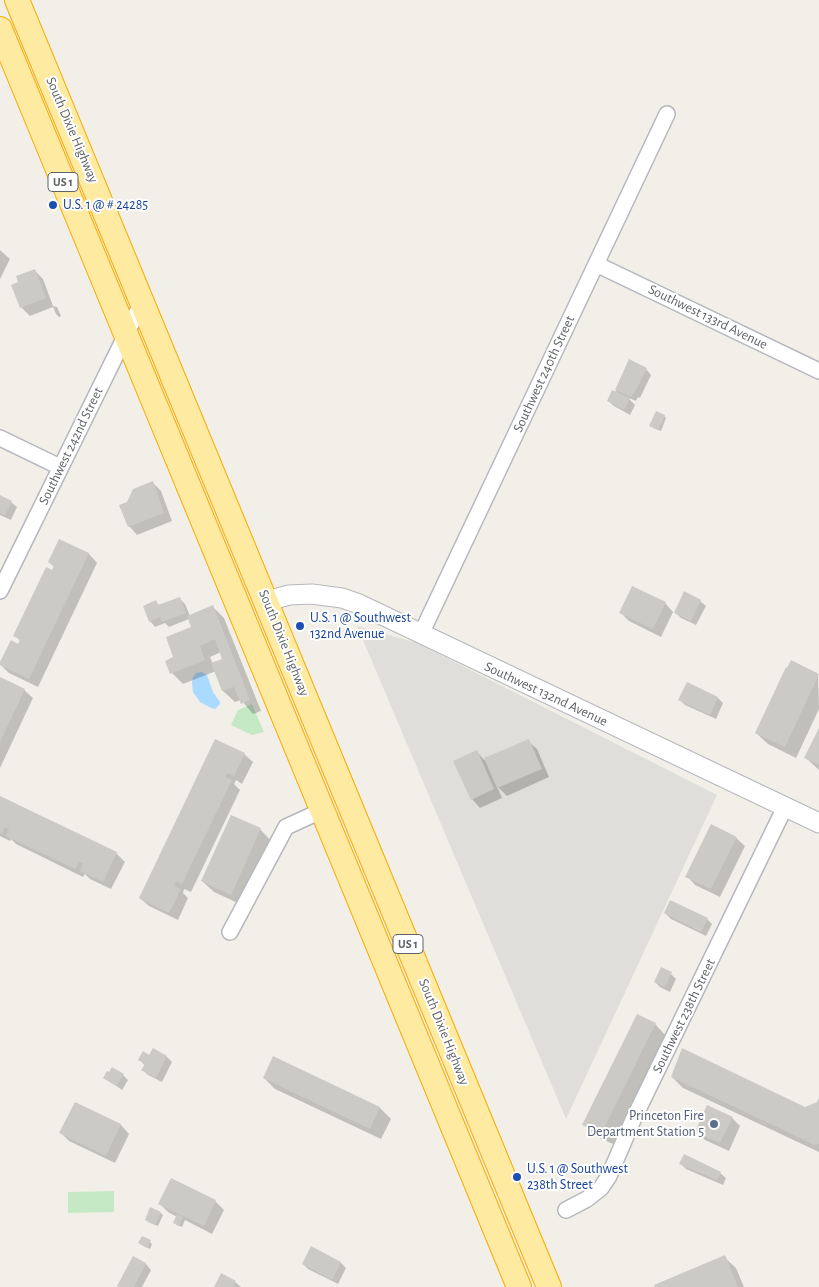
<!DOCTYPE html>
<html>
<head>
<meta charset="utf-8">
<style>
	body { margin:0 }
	canvas { display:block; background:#f1efe8 }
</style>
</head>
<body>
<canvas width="819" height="1287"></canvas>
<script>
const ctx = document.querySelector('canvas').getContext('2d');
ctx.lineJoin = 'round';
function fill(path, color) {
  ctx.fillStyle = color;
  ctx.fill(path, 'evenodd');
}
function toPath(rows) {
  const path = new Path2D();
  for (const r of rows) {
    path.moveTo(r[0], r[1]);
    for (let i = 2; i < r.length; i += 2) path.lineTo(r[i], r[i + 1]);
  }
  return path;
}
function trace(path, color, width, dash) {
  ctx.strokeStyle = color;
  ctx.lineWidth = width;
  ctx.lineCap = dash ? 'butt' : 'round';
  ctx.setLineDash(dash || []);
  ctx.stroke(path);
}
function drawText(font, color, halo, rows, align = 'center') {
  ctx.font = font + ' "Alegreya Sans",sans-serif';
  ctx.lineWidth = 4;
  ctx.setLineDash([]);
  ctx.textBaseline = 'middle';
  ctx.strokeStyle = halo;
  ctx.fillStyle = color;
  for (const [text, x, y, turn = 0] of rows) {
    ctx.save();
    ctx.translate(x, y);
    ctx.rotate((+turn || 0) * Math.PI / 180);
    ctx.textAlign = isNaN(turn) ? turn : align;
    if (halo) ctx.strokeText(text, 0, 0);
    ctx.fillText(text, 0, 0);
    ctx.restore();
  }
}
const industrial = toPath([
	[357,626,417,643,717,795,566,1119]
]);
const green = toPath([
	[252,704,264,732,252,735,231,725,238,710],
	[114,1191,114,1212,68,1213,68,1192]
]);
const water = toPath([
	[202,672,207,675,213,692,220,702,220,704,215,709,211,708,200,702,193,692,192,683,193,677,196,673]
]);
const shadow = toPath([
	[0,250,10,259,0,279],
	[34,270,43,279,53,306,57,307,61,316,59,317,56,314,53,307,30,316,21,307,20,283],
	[629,361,646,369,651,375,640,398,638,397,636,401,627,397,635,405,630,415,614,406,608,401,615,393],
	[664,416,666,418,661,431,653,428],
	[153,483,161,491,172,521,137,535,129,526,128,503],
	[0,497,11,502,17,507,11,520,0,515],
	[60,540,89,554,97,563,38,687,9,673,0,664,21,641,15,636,55,568,49,562],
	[179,598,185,604,190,616,213,607,224,618,261,711,253,714,241,700,235,702,223,691,216,671,183,684,172,673,175,657,193,628,189,619,169,627,165,623,155,627,150,621,156,602,160,606],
	[221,652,224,659,213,664,210,657],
	[700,601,706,606,696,625,681,618,675,612],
	[665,603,673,612,661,637,629,621,620,612],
	[818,675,819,709,796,758,768,744,756,733],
	[0,679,24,690,33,698,0,768],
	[687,684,718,698,723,703,716,719,685,705,680,700],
	[819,731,819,770,806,758],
	[216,740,244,754,253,762,242,784,236,780,234,784,240,790,191,892,184,889,183,893,188,898,178,920,149,906,140,898],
	[528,741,537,749,549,777,507,796,497,786,502,798,480,808,472,799,477,752,484,760],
	[0,797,116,853,125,862,111,889,90,879,85,874,83,877,16,844,11,839,10,841,0,836],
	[260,829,271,841,242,905,214,892,202,881],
	[736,838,745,846,720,897,695,885,687,876],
	[665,913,707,919,712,924,706,936,671,919],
	[671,974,676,979,670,992,660,987,655,982],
	[655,1024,666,1036,613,1144,595,1136,584,1124],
	[150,1056,167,1057,172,1062,162,1082,148,1075,143,1070,145,1066,140,1060],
	[123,1075,128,1080,122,1090,104,1077],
	[672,1077,805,1108,818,1103,819,1101,819,1152,683,1088],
	[264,1078,380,1108,391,1119,381,1139,275,1089],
	[75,1103,121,1125,129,1134,115,1163,69,1141,61,1133],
	[732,1118,740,1126,729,1151,705,1140,696,1131],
	[681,1164,720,1173,726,1178,723,1185,686,1169],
	[215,1201,224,1210,212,1234,185,1220,182,1227,177,1225,175,1223,177,1217,168,1212,160,1204],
	[161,1213,163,1215,158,1226,148,1222],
	[150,1242,152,1244,150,1249,139,1243],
	[724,1257,736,1268,744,1287,656,1287],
	[133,1258,146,1264,151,1270,142,1287,120,1287],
	[341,1263,346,1268,338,1284,308,1269,303,1264],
	[235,1282,241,1287,215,1287]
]);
const building = toPath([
	[35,269,46,298,20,308,11,285,18,282,16,276],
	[629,359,647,368,634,394,633,393,631,397,615,390],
	[612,390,630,398,624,410,607,401],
	[656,411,665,415,658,430,649,426],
	[153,481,164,513,128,527,119,505,127,502,133,489],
	[0,495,12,501,5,516,0,513],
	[59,539,89,553,29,679,0,665,0,662,11,640,18,644,20,639,13,636,46,567,52,570,54,566,48,562],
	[632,586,666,602,653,629,619,613],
	[684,591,701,600,691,621,674,613],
	[180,597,186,613,162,622,160,617,149,622,143,606,156,600,158,605],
	[213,605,250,700,241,704,234,687,222,691,211,663,222,659,215,639,200,646,205,660,170,674,165,661,173,657,166,637,191,627,187,616],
	[791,660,819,674,785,747,755,733,786,667,787,668],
	[0,677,25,689,0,742],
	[687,682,718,697,710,715,678,700],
	[819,728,819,765,804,758],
	[215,739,245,753,234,776,228,773,225,777,232,780,182,884,176,881,174,886,181,889,169,913,139,898],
	[529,739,542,769,497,788,484,758],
	[477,750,494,789,471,800,453,761],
	[0,796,117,852,103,882,80,871,83,864,79,862,75,869,6,836,9,829,5,827,2,834,0,833],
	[231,815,261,828,231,895,201,881],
	[711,824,737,837,711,889,685,877],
	[670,900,708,918,701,932,664,913],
	[661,967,672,972,665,987,654,982],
	[637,1014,656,1023,601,1134,582,1125],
	[153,1048,167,1056,156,1078,141,1070,145,1064,138,1060,143,1051,149,1055],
	[682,1048,805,1107,817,1102,819,1098,819,1144,815,1145,671,1077],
	[273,1056,380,1107,370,1129,263,1078],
	[112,1067,124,1074,116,1086,103,1078,107,1071,109,1072],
	[75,1102,121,1124,106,1156,59,1133],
	[707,1105,733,1117,720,1143,695,1132],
	[684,1154,721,1172,717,1180,679,1164],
	[171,1178,216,1200,204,1226,158,1204],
	[150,1207,161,1212,155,1225,145,1220],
	[177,1214,183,1217,179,1226,173,1223],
	[142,1236,151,1240,147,1248,138,1243],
	[311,1246,341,1262,332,1280,302,1264],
	[725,1255,738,1287,655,1287,654,1285],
	[133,1256,146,1263,134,1287,119,1287,117,1286],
	[221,1273,236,1281,233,1287,214,1287]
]);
const minor = toPath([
	[596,264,819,371],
	[0,438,60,467],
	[0,591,142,302],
	[421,634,667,114],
	[230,932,286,827,323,810],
	[566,1210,587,1199,601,1188,609,1176,633,1120,785,807]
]);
const tertiary = toPath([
	[267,601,289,595,312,594,342,598,359,604,819,823]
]);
const trunk = toPath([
	[17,0,549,1287],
	[0,29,519,1287]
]);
const markers = [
	[53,205,5,"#1a4fb4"],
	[300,626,5,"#1a4fb4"],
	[714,1124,5,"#5c6f8a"],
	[517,1177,5,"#1a4fb4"]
];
const shields = [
	[63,182,30],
	[408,944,30]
];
const shieldNames = [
	["US 1",63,182],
	["US 1",408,944]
];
const streetNames = [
	["South Dixie Highway",72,130,67],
	["Southwest 133rd Avenue",708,317,26],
	["Southwest 240th Street",544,374,-65],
	["Southwest 242nd Street",71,446,-64],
	["South Dixie Highway",284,643,68],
	["Southwest 132nd Avenue",546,694,25],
	["Southwest 238th Street",684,1016,-64],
	["South Dixie Highway",444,1032,68]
];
const transitNames = [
	["U.S. 1 @ # 24285",63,205],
	["U.S. 1 @ Southwest",310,618],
	["132nd Avenue",310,634],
	["U.S. 1 @ Southwest",527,1169],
	["238th Street",527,1185]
];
const serviceNames = [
	["Princeton Fire",704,1116],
	["Department Station 5",704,1132]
];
fill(industrial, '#e0deda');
fill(green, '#c5e8c5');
fill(water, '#aadaff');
fill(shadow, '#0003');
fill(building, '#cccac5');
trace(minor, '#b5b8bc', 18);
trace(tertiary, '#b5b8bc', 21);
trace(trunk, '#f9ab00', 26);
trace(minor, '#fff', 15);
trace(tertiary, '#fff', 19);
trace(trunk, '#feeaa1', 24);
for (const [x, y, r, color] of markers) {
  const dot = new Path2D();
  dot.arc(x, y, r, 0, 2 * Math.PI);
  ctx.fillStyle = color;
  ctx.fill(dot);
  trace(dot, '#fff', 2);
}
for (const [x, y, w] of shields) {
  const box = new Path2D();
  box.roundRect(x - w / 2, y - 9.5, w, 19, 4);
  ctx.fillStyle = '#fff';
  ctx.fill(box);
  trace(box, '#5f6368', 1);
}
drawText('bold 12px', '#5f6368', null, shieldNames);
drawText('14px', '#5f6368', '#fff', streetNames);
drawText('14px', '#164399', '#fff', transitNames, 'left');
drawText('14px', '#4e5e75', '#fff', serviceNames, 'right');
</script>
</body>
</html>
